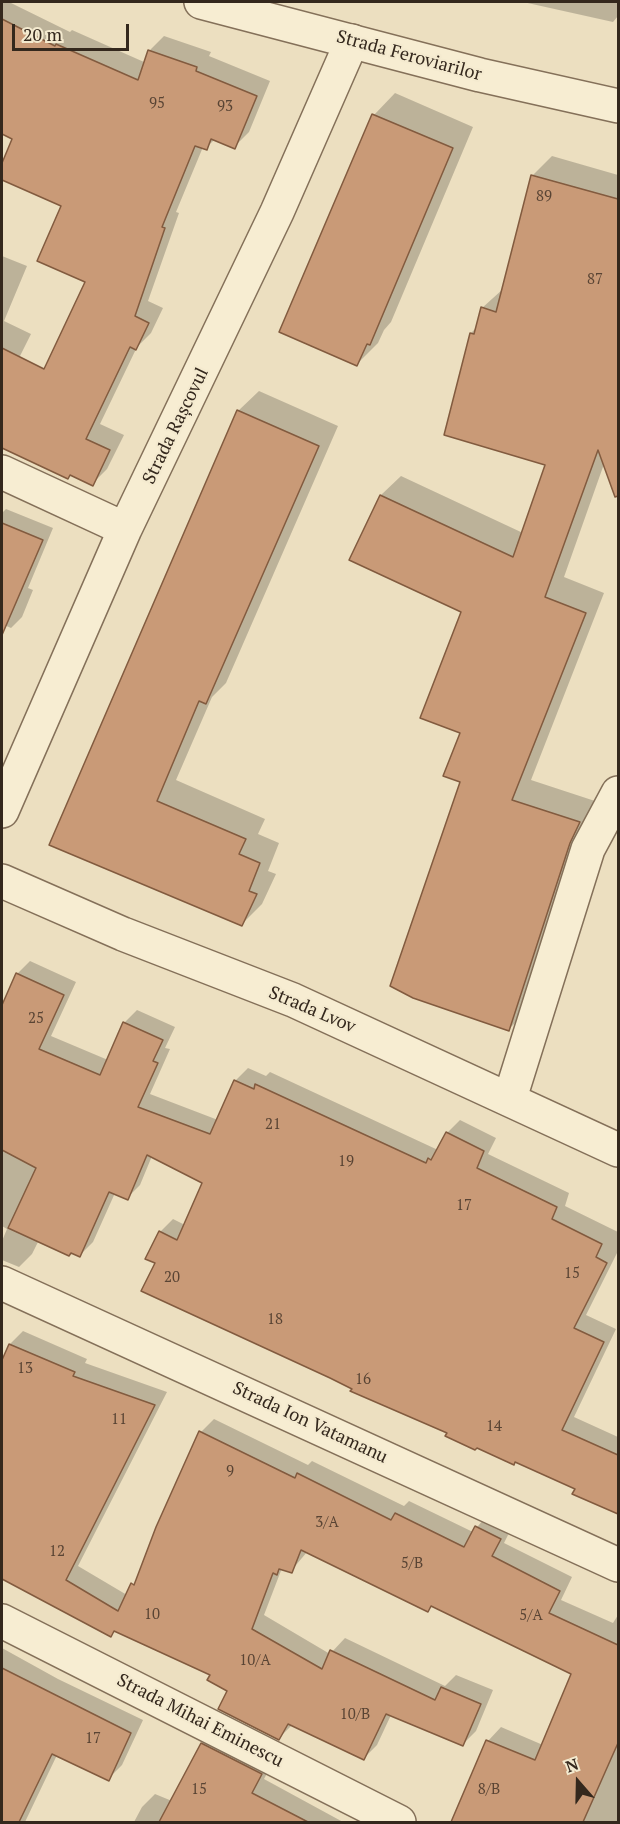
<!DOCTYPE html>
<html>
<head>
<meta charset="utf-8">
<style>
	body { margin:0 }
	#map { position:relative; width:620px; height:1824px; overflow:hidden; background:#ecdfc0; font-family:"PT Serif",serif }
	canvas { display:block }
	.frame { position:absolute; inset:0; border:3px solid #34281d; pointer-events:none }
	.north { position:absolute; left:548px; top:1752px; width:60px; height:60px; -webkit-text-stroke:4px #f4eacf; paint-order:stroke; rotate:340deg; font-size:16px; font-weight:700; line-height:24px; text-align:center; color:#34281d }
	.north::after { content:''; display:block; margin:auto; width:21px; height:27px; background:#34281d; clip-path:polygon(50% 0,100% 100%,50% 72%,0 100%) }
	.scale { position:absolute; left:12px; top:24px; width:117px; height:27px; box-sizing:border-box; border:3px solid #34281d; border-top:0; padding-left:8px; font-size:18px; line-height:21px; white-space:nowrap; color:#34281d; -webkit-text-stroke:4px #f4eacf; paint-order:stroke }
</style>
</head>
<body>
<div id="map">
<canvas width="620" height="1824"></canvas>
<div class="frame"></div>
<div class="north">N</div>
<div class="scale">20 m</div>
</div>
<script>
const ctx = document.querySelector('canvas').getContext('2d');
ctx.lineJoin = 'round';
function fill(path, color) {
  ctx.fillStyle = color;
  ctx.fill(path, 'evenodd');
}
function toPath(rows) {
  const path = new Path2D();
  for (const r of rows) {
    path.moveTo(r[0], r[1]);
    for (let i = 2; i < r.length; i += 2) path.lineTo(r[i], r[i + 1]);
  }
  return path;
}
function trace(path, color, width, dash) {
  ctx.strokeStyle = color;
  ctx.lineWidth = width;
  ctx.lineCap = dash ? 'butt' : 'round';
  ctx.setLineDash(dash || []);
  ctx.stroke(path);
}
function drawText(font, color, halo, rows, align = 'center') {
  ctx.font = font + ' "PT Serif",serif';
  ctx.lineWidth = 4.5;
  ctx.setLineDash([]);
  ctx.textBaseline = 'middle';
  ctx.strokeStyle = halo;
  ctx.fillStyle = color;
  for (const [text, x, y, turn = 0] of rows) {
    ctx.save();
    ctx.translate(x, y);
    ctx.rotate((+turn || 0) * Math.PI / 180);
    ctx.textAlign = isNaN(turn) ? turn : align;
    if (halo) ctx.strokeText(text, 0, 0);
    ctx.fillText(text, 0, 0);
    ctx.restore();
  }
}
const shadow = toPath([
	[2,2,9,2,70,32,72,30,144,62,149,51,164,36,211,52,209,56,270,81,249,132,234,147,215,139,206,148,203,147,176,212,179,213,148,301,163,308,151,333,137,347,100,424,124,435,107,469,92,484,71,474,68,478,87,281,63,205,2,178,2,167,14,138,2,132],
	[523,2,618,2,618,16,613,22],
	[395,93,473,127,391,322,384,330,378,343,357,364,281,332,374,115],
	[552,156,618,175,618,491,615,494,604,464,564,577,604,593,531,780,598,802,529,1009,509,1029,461,781,463,611,351,559,381,495,401,476,523,533,547,464,446,434,471,333,477,327,482,308,503,289,532,176],
	[2,256,27,266,4,321,31,334,2,392],
	[259,391,338,426,226,683,212,697,176,780,265,819,258,834,279,843,268,871,276,874,262,904,242,924,51,844,238,411],
	[6,509,53,528,28,588,33,590,22,617,11,628,2,624,2,513],
	[30,961,76,982,51,1036,108,1060,124,1023,137,1010,175,1027,165,1048,170,1049,150,1094,218,1120,235,1081,248,1068,266,1076,270,1072,438,1150,447,1133,460,1120,496,1138,488,1154,569,1193,565,1206,618,1232,618,1251,586,1315,616,1329,574,1417,618,1437,618,1514,574,1493,577,1488,354,1388,157,1263,160,1232,173,1219,185,1225,203,1182,152,1156,140,1185,127,1198,115,1193,93,1242,80,1255,39,1240,32,1254,19,1267,2,1260,2,1241,7,1229,2,1226,2,1008,17,974],
	[23,1331,87,1359,85,1363,167,1392,78,1566,127,1595,139,1577,201,1432,214,1419,308,1465,312,1461,404,1506,409,1501,473,1532,489,1513,513,1525,504,1543,572,1577,561,1600,613,1623,618,1615,618,1822,468,1822,455,1817,488,1741,501,1727,543,1745,573,1673,433,1605,428,1611,307,1552,291,1571,282,1568,264,1615,330,1654,345,1638,445,1686,456,1675,493,1690,476,1731,463,1744,391,1715,377,1745,364,1758,293,1724,279,1738,212,1675,116,1630,111,1635,2,1577,2,1364,10,1344],
	[2,1648,58,1679,143,1720,122,1765,108,1779,57,1755,25,1822,2,1822],
	[215,1730,274,1760,264,1779,343,1822,134,1822,142,1807,155,1794,172,1801,202,1743]
]);
const building = toPath([
	[2,19,55,46,56,44,138,80,148,50,197,67,196,71,257,96,235,149,211,139,207,150,195,146,162,227,165,228,135,316,149,323,136,350,130,347,86,439,110,450,93,486,70,475,68,479,2,448,2,348,44,369,85,282,37,261,61,206,2,180,2,163,12,139,2,134,2,19],
	[372,114,453,148,370,345,367,344,357,366,279,332,372,114],
	[531,175,618,199,618,496,615,497,598,450,545,597,586,613,512,800,580,822,570,843,509,1031,413,998,390,986,460,782,443,776,460,733,420,718,461,612,349,560,380,495,513,557,545,465,444,435,470,333,474,334,481,307,496,312,531,175],
	[237,410,319,446,206,704,199,701,157,801,246,839,239,854,260,863,249,891,257,894,242,926,49,845,237,410],
	[2,523,43,540,2,635,2,523],
	[16,973,64,995,39,1049,100,1075,123,1022,163,1040,153,1061,158,1063,138,1107,210,1134,234,1080,254,1089,255,1084,426,1163,428,1158,431,1160,446,1132,484,1151,477,1168,557,1207,552,1219,602,1244,596,1257,607,1263,574,1328,604,1342,562,1430,618,1455,618,1514,572,1494,575,1489,515,1462,514,1465,477,1448,475,1450,445,1436,447,1433,350,1391,352,1389,330,1378,141,1291,155,1263,145,1259,159,1231,177,1240,202,1183,147,1155,128,1200,109,1192,80,1257,71,1253,69,1256,8,1228,36,1168,2,1150,2,1005,16,973],
	[9,1344,75,1372,73,1376,155,1405,66,1580,118,1611,131,1583,134,1585,156,1527,199,1431,295,1478,297,1473,391,1520,395,1513,464,1547,475,1526,501,1539,492,1556,560,1591,549,1613,618,1645,618,1743,583,1822,451,1822,486,1740,535,1760,571,1674,431,1606,428,1612,301,1550,292,1573,279,1569,277,1575,273,1573,252,1629,322,1669,330,1650,435,1700,441,1687,481,1704,463,1746,386,1714,364,1760,288,1724,279,1740,218,1709,227,1691,207,1680,210,1675,114,1631,111,1637,2,1579,2,1360,9,1344],
	[2,1668,131,1733,109,1781,52,1754,19,1822,2,1822,2,1668],
	[201,1743,262,1774,252,1793,308,1822,159,1822,201,1743]
]);
const minor = toPath([
	[2,472,125,529],
	[2,811,125,529,277,212,352,41],
	[2,881,123,934,293,1000,618,1150],
	[510,1098,588,849,618,793],
	[2,1283,618,1565],
	[2,1621,399,1822]
]);
const tertiary = toPath([
	[201,2,480,75,618,106]
]);
const numberNames = [
	["95",157,104],
	["93",225,107],
	["89",544,197],
	["87",595,280],
	["25",36,1019],
	["21",273,1125],
	["19",346,1162],
	["17",464,1206],
	["15",572,1274],
	["20",172,1278],
	["18",275,1320],
	["13",25,1369],
	["16",363,1380],
	["11",119,1420],
	["14",494,1427],
	["9",230,1472],
	["3/A",327,1523],
	["12",57,1552],
	["5/B",412,1564],
	["10",152,1615],
	["5/A",531,1616],
	["10/A",255,1661],
	["10/B",355,1715],
	["17",93,1739],
	["15",199,1790],
	["8/B",489,1790]
];
const streetNames = [
	["Strada Feroviarilor",409,56,15],
	["Strada Rașcovul",176,426,-64],
	["Strada Lvov",312,1010,23],
	["Strada Ion Vatamanu",310,1423,25],
	["Strada Mihai Eminescu",200,1721,27]
];
fill(shadow, '#0003');
fill(building, '#c99a77');
trace(building, '#825b3f', 1.5);
trace(minor, '#847059', 36);
trace(tertiary, '#847059', 36);
trace(minor, '#f7edd2', 33);
trace(tertiary, '#f7edd2', 33);
drawText('15px', '#594434', null, numberNames);
drawText('18px', '#34281d', '#f4eacf', streetNames);
</script>
</body>
</html>
